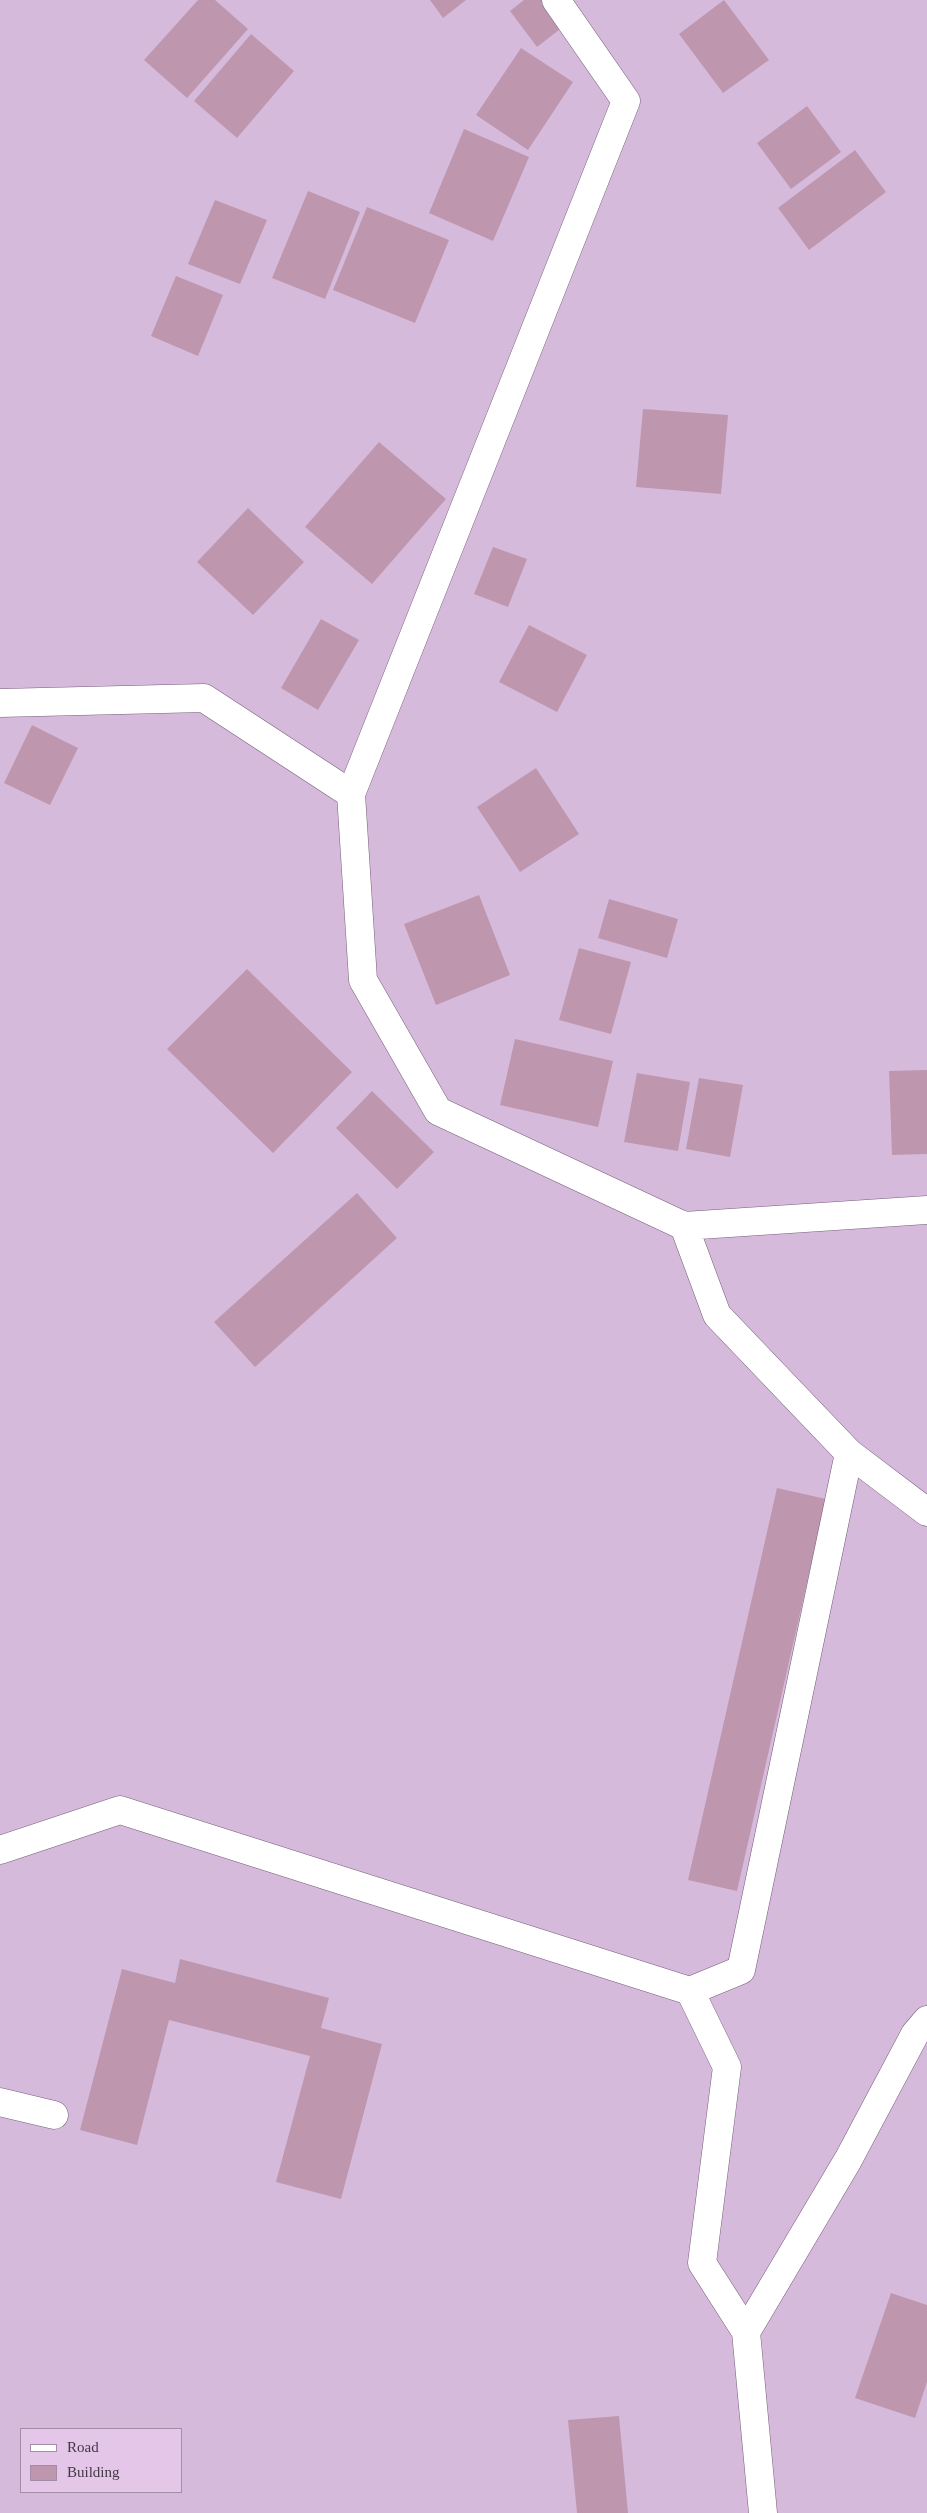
<!DOCTYPE html>
<html>
<head>
<meta charset="utf-8">
<style>
	body { margin:0 }
	#map { position:relative; width:927px; height:2513px; overflow:hidden; background:#d6badb; font-family:Georgia,serif }
	canvas { display:block }
	.legend { position:absolute; left:20px; top:2428px; width:162px; height:65px; box-sizing:border-box; background:#e3c6e8; border:1px solid #a38da7; margin:0; padding:6px 9px; list-style:none; font-size:15px; color:#443846 }
	.legend li { display:flex; align-items:center; gap:10px; height:25px }
	.legend b { width:25px; border:1px solid #a38da7 }
</style>
</head>
<body>
<div id="map">
<canvas width="927" height="2513"></canvas>
<ul class="legend">
<li><b style="height:6px;background:#fff"></b>Road</li>
<li><b style="height:14px;background:#be97af"></b>Building</li>
</ul>
</div>
<script>
const ctx = document.querySelector('canvas').getContext('2d');
ctx.lineJoin = 'round';
function fill(path, color) {
  ctx.fillStyle = color;
  ctx.fill(path, 'evenodd');
}
function toPath(rows) {
  const path = new Path2D();
  for (const r of rows) {
    path.moveTo(r[0], r[1]);
    for (let i = 2; i < r.length; i += 2) path.lineTo(r[i], r[i + 1]);
  }
  return path;
}
function trace(path, color, width, dash) {
  ctx.strokeStyle = color;
  ctx.lineWidth = width;
  ctx.lineCap = dash ? 'butt' : 'round';
  ctx.setLineDash(dash || []);
  ctx.stroke(path);
}
const building = toPath([
	[198,0,215,0,248,29,187,98,144,60],
	[430,0,466,0,443,18],
	[524,0,543,0,564,26,537,47,510,11],
	[724,0,769,60,723,93,679,34],
	[251,34,294,71,237,138,194,101],
	[521,48,573,82,528,150,476,115],
	[807,106,841,152,791,189,757,143],
	[464,129,529,157,493,241,429,213],
	[855,150,886,192,809,250,778,208],
	[308,191,360,212,325,299,272,278],
	[215,200,267,220,240,284,188,264],
	[367,207,449,240,415,323,333,290],
	[176,276,223,295,198,356,151,336],
	[643,409,728,415,721,494,636,487],
	[379,442,446,499,372,584,305,527],
	[248,508,304,562,253,615,197,562],
	[493,547,527,559,508,607,474,594],
	[321,619,359,640,318,710,281,688],
	[529,625,587,655,557,712,499,682],
	[32,725,78,748,50,805,4,783],
	[536,768,579,834,520,872,477,807],
	[479,895,510,975,436,1005,404,924],
	[609,899,678,919,667,958,598,938],
	[579,948,631,962,611,1034,559,1020],
	[247,969,352,1072,273,1153,167,1049],
	[515,1039,613,1061,598,1127,500,1105],
	[927,1070,927,1154,892,1155,889,1071],
	[637,1073,690,1082,678,1151,624,1142],
	[699,1078,743,1085,730,1157,686,1149],
	[372,1091,434,1152,397,1189,336,1128],
	[357,1193,397,1238,255,1367,214,1322],
	[777,1488,826,1499,737,1891,688,1880],
	[180,1959,329,1998,321,2028,382,2044,341,2199,276,2182,310,2056,169,2020,137,2145,80,2130,122,1969,175,1983],
	[891,2293,927,2305,927,2382,915,2418,855,2398],
	[619,2416,628,2513,577,2513,568,2420]
]);
const minor = toPath([
	[0,703,204,698,351,794,363,980,438,1111,684,1226,927,1210],
	[351,794,626,101,556,0],
	[684,1226,717,1315,849,1453,927,1512],
	[0,1850,120,1810,690,1991,727,2067,702,2263,746,2332,763,2513],
	[690,1991,741,1970,849,1453],
	[0,2102,54,2115],
	[746,2332,848,2160,915,2034,927,2020]
]);
fill(building, '#be97af');
trace(minor, '#765d7b', 29);
trace(minor, '#fff', 28);
</script>
</body>
</html>
